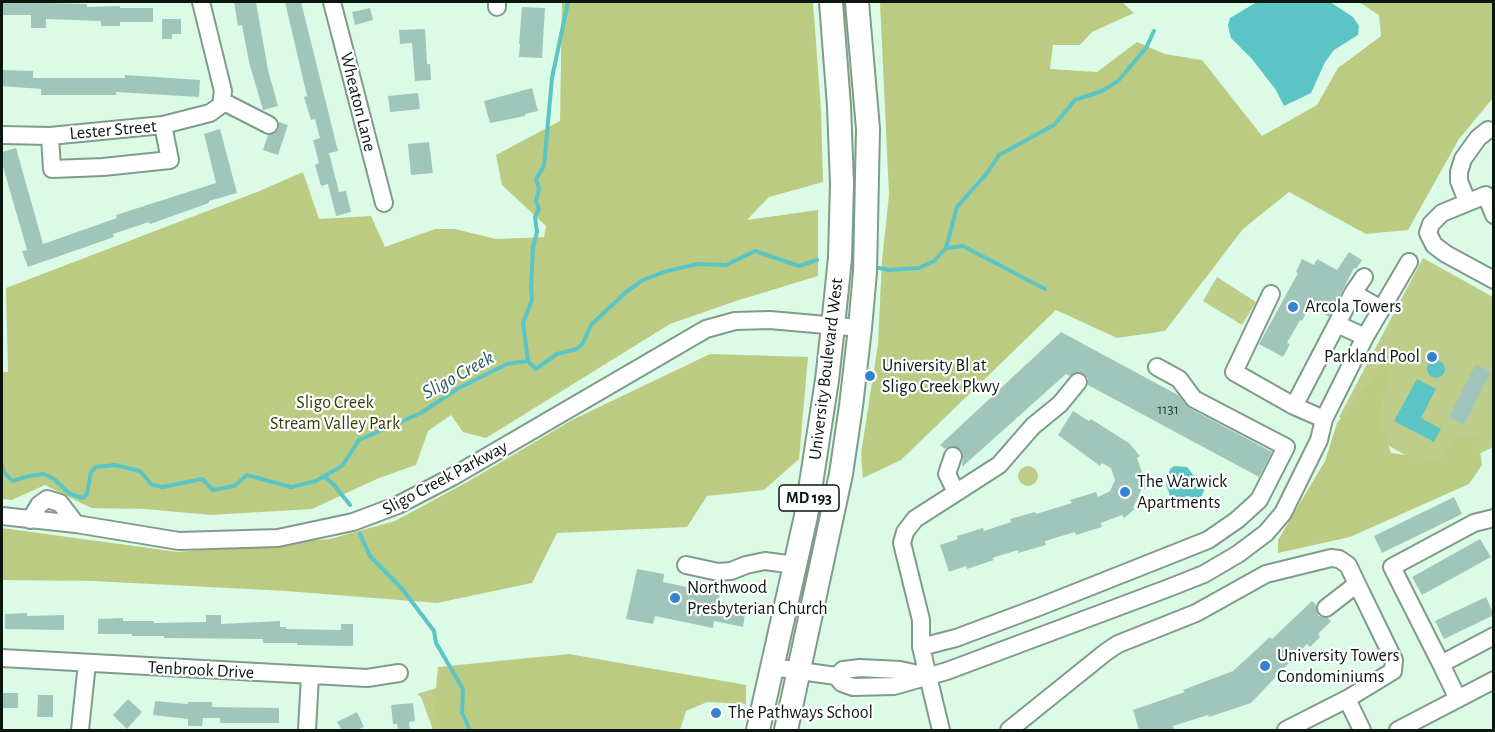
<!DOCTYPE html>
<html>
<head>
<meta charset="utf-8">
<style>
	body { margin:0 }
	#map { position:relative; width:1495px; height:732px; overflow:hidden; background:#dcfbe7; font-family:"Alegreya Sans",sans-serif }
	canvas { display:block }
	.frame { position:absolute; inset:0; border:3px solid #0b160f; pointer-events:none }
</style>
</head>
<body>
<div id="map">
<canvas width="1495" height="732"></canvas>
<div class="frame"></div>
</div>
<script>
const ctx = document.querySelector('canvas').getContext('2d');
ctx.lineJoin = 'round';
function fill(path, color) {
  ctx.fillStyle = color;
  ctx.fill(path, 'evenodd');
}
function toPath(rows) {
  const path = new Path2D();
  for (const r of rows) {
    if (r.length === 3) {
      path.moveTo(r[0] + r[2], r[1]);
      path.arc(r[0], r[1], r[2], 0, 2 * Math.PI);
      continue;
    }
    path.moveTo(r[0], r[1]);
    for (let i = 2; i < r.length; i += 2) path.lineTo(r[i], r[i + 1]);
  }
  return path;
}
function trace(path, color, width, dash) {
  ctx.strokeStyle = color;
  ctx.lineWidth = width;
  ctx.lineCap = dash ? 'butt' : 'round';
  ctx.setLineDash(dash || []);
  ctx.stroke(path);
}
function drawText(font, color, halo, rows, align = 'center') {
  ctx.font = font + ' "Alegreya Sans",sans-serif';
  ctx.lineWidth = 4.5;
  ctx.setLineDash([]);
  ctx.textBaseline = 'middle';
  ctx.strokeStyle = halo;
  ctx.fillStyle = color;
  for (const [text, x, y, turn = 0] of rows) {
    ctx.save();
    ctx.translate(x, y);
    ctx.rotate((+turn || 0) * Math.PI / 180);
    ctx.textAlign = isNaN(turn) ? turn : align;
    if (halo) ctx.strokeText(text, 0, 0);
    ctx.fillText(text, 0, 0);
    ctx.restore();
  }
}
const green = toPath([
	[1423,258,1493,297,1493,447,1438,474,1339,417],
	[1217,277,1256,302,1242,325,1203,301],
	[1028,476,10],
	[443,686,433,730,421,697,417,694]
]);
const forest = toPath([
	[562,2,813,2,821,110,823,182,769,197,747,220,818,210,818,276,739,300,670,324,486,438,463,432,451,415,428,431,416,465,379,478,312,509,211,515,145,509,91,508,45,485,12,500,2,499,2,372,8,372,6,288,257,192,303,172,319,219,371,216,385,247,435,229,455,229,496,239,544,237,546,226,502,185,496,155,560,121],
	[880,2,1122,2,1134,13,1092,32,1080,45,1053,45,1050,69,1097,72,1137,42,1165,54,1202,60,1262,136,1317,105,1338,68,1381,36,1379,15,1359,2,1493,2,1493,98,1459,139,1408,230,1366,234,1289,192,1243,229,1165,331,1117,338,1056,310,901,460,863,478,861,454,878,344,882,260,889,195],
	[1393,352,1379,418,1391,453,1440,460,1460,434,1478,439,1482,465,1469,484,1350,537,1278,553,1278,540,1325,461,1337,423],
	[710,354,808,357,799,459,764,490,707,496,687,527,557,533,532,583,437,603,286,591,93,581,2,580,2,528,178,552,330,539,395,521,469,481,572,420],
	[569,654,746,685,746,704,707,702,686,711,680,730,432,730,438,667]
]);
const water = toPath([
	[1257,2,1330,2,1353,17,1359,26,1358,35,1334,50,1325,62,1311,93,1284,106,1276,90,1252,59,1231,38,1228,26,1230,18],
	[1436,369,9],
	[1417,379,1436,389,1421,418,1441,429,1434,442,1394,421],
	[1174,466,1187,467,1194,476,1202,481,1205,487,1202,496,1197,498,1187,496,1181,499,1174,499,1170,496,1166,484,1170,469]
]);
const stream = toPath([
	[946,248,963,246,1045,289],
	[879,268,889,270,919,268,934,261,946,248,957,207,988,172,999,155,1054,125,1075,100,1102,91,1118,81,1146,48,1154,31],
	[528,361,523,323,532,300,531,288,533,247,537,232,535,217,539,209,536,201,539,189,536,179,544,166,552,78,568,2],
	[2,465,3,471,12,481,29,476,44,474,54,479,70,494,83,498,87,494,91,472,96,467,115,465,140,471,152,485,163,487,202,479,213,490,234,486,247,475,291,487,316,481,342,466,359,440,421,413,457,389,507,364,528,361,536,369,557,354,577,349,583,343,591,325,626,292,643,280,667,271,698,264,726,265,755,251,799,266,817,260],
	[324,476,334,485,350,505],
	[360,534,370,556,403,590,434,631,436,643,463,689,462,713,470,730]
]);
const building = toPath([
	[2,2,87,4,87,7,120,6,120,8,153,8,153,22,120,22,120,26,101,26,101,21,46,19,46,28,31,28,31,15,3,15],
	[234,2,256,2,268,70,278,106,263,110,249,62,242,25,238,26],
	[285,2,301,2,338,151,329,153,339,192,346,191,351,212,336,216,328,184,321,186,315,165,319,163,313,140,320,138,315,119,311,120,304,97,307,96],
	[522,7,545,8,542,58,519,57,520,44,519,44],
	[370,8,373,20,355,25,352,12],
	[162,19,181,19,181,34,172,34,172,39,162,39],
	[425,29,427,64,430,64,431,80,415,81,412,43,400,44,399,30],
	[2,70,33,71,33,78,125,78,125,75,200,80,199,97,116,92,116,95,41,95,41,89,2,86],
	[532,88,538,111,525,114,525,116,490,123,484,101],
	[418,93,420,109,390,112,388,96],
	[279,122,288,125,278,155,263,150,268,135,274,134,278,130],
	[220,129,237,193,209,201,209,203,150,224,149,222,113,234,114,237,28,267,22,251,27,250,2,163,2,152,16,148,43,244,117,218,116,215,216,183,204,134],
	[429,142,433,173,411,175,408,144],
	[1349,252,1362,260,1356,269,1354,268,1329,317,1310,306,1302,321,1300,320,1287,343,1290,344,1283,357,1259,344,1298,273,1296,272,1302,259,1314,265,1317,259,1337,270],
	[1061,332,1178,395,1189,408,1272,452,1259,477,1088,385,1088,378,1079,372,1070,376,1066,374,962,467,963,454,960,449,951,446,945,449,940,445],
	[1476,364,1491,372,1464,425,1449,417],
	[1073,411,1089,421,1091,419,1129,443,1140,456,1137,458,1143,475,1147,475,1145,489,1142,488,1133,508,1135,509,1124,518,1122,515,1101,523,1102,527,1076,535,1075,532,1045,541,1046,545,1018,553,1018,550,992,558,994,560,967,569,966,566,949,572,940,545,958,539,957,536,983,528,984,531,1011,522,1010,519,1035,512,1036,514,1072,503,1070,500,1096,492,1098,497,1110,491,1115,480,1111,468,1102,463,1100,466,1058,435],
	[1454,497,1462,514,1382,553,1374,536],
	[1480,539,1491,557,1422,595,1412,577],
	[637,569,664,574,663,582,720,594,718,601,746,607,743,627,714,621,713,628,655,616,653,624,626,619],
	[1486,597,1494,615,1444,639,1435,621],
	[1312,601,1316,605,1318,615,1323,618,1328,618,1331,621,1318,634,1320,637,1310,647,1307,644,1251,703,1209,717,1208,715,1173,726,1175,730,1139,730,1133,710,1185,692,1183,690,1233,671,1270,637,1272,639],
	[27,613,27,616,64,615,64,630,5,629,5,614],
	[206,615,221,615,221,624,280,621,280,627,286,627,286,629,341,630,341,624,353,624,353,646,297,645,297,643,263,643,263,639,164,638,164,636,132,636,132,634,98,634,98,619,123,618,123,621,154,621,154,623,206,622],
	[2,693,18,693,18,708,2,708],
	[38,695,53,695,53,717,37,717],
	[128,699,142,712,127,729,113,715],
	[155,701,188,704,188,702,212,702,212,707,279,708,279,723,220,723,220,718,203,718,202,726,188,726,188,719,153,715],
	[413,703,415,721,409,722,410,729,398,730,397,724,393,724,391,705],
	[357,712,364,727,357,730,342,730,337,722]
]);
const minor = toPath([
	[332,2,384,203],
	[497,7,497,2],
	[222,101,269,125],
	[2,135,50,136,163,125,210,113,221,105,223,91,201,2],
	[50,136,52,169,103,167,170,160,163,125],
	[1467,201,1459,181,1459,172,1463,159,1478,138,1488,130],
	[1494,215,1486,195,1442,213,1431,224,1428,233,1434,245,1446,254,1494,280],
	[1353,293,1381,309],
	[1271,294,1234,372,1294,406,1353,293,1364,277],
	[1337,324,1365,337],
	[1078,382,1060,404,1033,426,999,465,915,519,905,532,902,543,921,620,921,647,956,638,1039,607,1208,540,1237,520,1259,500,1286,447,1194,399,1179,379,1157,367],
	[1294,406,1324,419],
	[953,456,947,474,956,492],
	[2,516,76,524,179,541,278,538,353,522,398,505,452,477,706,329,735,321,770,320,860,328],
	[1494,518,1474,523,1392,567,1441,664,1494,636],
	[30,520,39,505,47,499,60,503,76,524],
	[686,565,718,572,731,571,746,565,765,561,795,565],
	[1326,608,1357,584],
	[921,647,941,730],
	[2,658,367,678,399,673],
	[1441,664,1458,699],
	[772,667,836,676,842,683,853,687,894,686,947,671,1166,589,1204,574,1238,554,1266,533,1283,513,1319,440,1324,419,1365,337,1409,262],
	[836,676,843,670,860,668,900,670,928,676],
	[1347,699,1362,730],
	[80,730,87,663],
	[307,730,310,676],
	[1009,730,1106,652,1118,644,1196,613,1266,574,1331,558,1339,559,1348,565,1357,584,1394,660,1393,671,1347,699,1286,730],
	[1398,730,1494,680]
]);
const major = toPath([
	[758,730,806,516,827,380,833,326,840,258,842,184,839,106,831,2],
	[786,730,841,474,851,406,860,328,865,272,868,129,857,2]
]);
const markers = [
	[1293,307,6,"#3482d2"],
	[1432,357,6,"#3482d2"],
	[870,376,6,"#3482d2"],
	[1125,492,6,"#3482d2"],
	[675,598,6,"#3482d2"],
	[1265,666,6,"#3482d2"],
	[716,713,6,"#3482d2"]
];
const numberNames = [
	["1131",1168,409]
];
const shields = [
	[809,498,60]
];
const shieldNames = [
	["MD 193",809,498]
];
const streetNames = [
	["Wheaton Lane",358,102,76],
	["Lester Street",113,130,-5],
	["University Boulevard West",826,369,-83],
	["Sligo Creek Parkway",445,478,-28],
	["Tenbrook Drive",201,670,3]
];
const poiNames = [
	["Arcola Towers",1305,307],
	["Parkland Pool",1420,357,"right"],
	["University Bl at",882,366],
	["Sligo Creek Pkwy",882,387],
	["The Warwick",1137,482],
	["Apartments",1137,503],
	["Northwood",687,588],
	["Presbyterian Church",687,609],
	["University Towers",1277,656],
	["Condominiums",1277,677],
	["The Pathways School",728,713]
];
const parkNames = [
	["Sligo Creek",335,403],
	["Stream Valley Park",335,424]
];
const waterNames = [
	["Sligo Creek",458,375,-29]
];
fill(green, '#becd8a');
fill(forest, '#bbcc82');
fill(water, '#5ac5c4');
trace(stream, '#5ac5c4', 4);
fill(building, '#a0c6bb');
trace(minor, '#7f9c8a', 20);
trace(major, '#7f9c8a', 26);
trace(minor, '#fff', 16);
trace(major, '#fff', 22);
for (const [x, y, r, color] of markers) {
  const dot = new Path2D();
  dot.arc(x, y, r, 0, 2 * Math.PI);
  ctx.fillStyle = color;
  ctx.fill(dot);
  trace(dot, '#fff', 2);
}
drawText('15px', '#30423a', null, numberNames);
for (const [x, y, w] of shields) {
  const box = new Path2D();
  box.roundRect(x - w / 2, y - 13, w, 26, 4.5);
  ctx.fillStyle = '#fff';
  ctx.fill(box);
  trace(box, '#0b160f', 1.5);
}
drawText('bold 16px', '#0b160f', null, shieldNames);
drawText('18px', '#0b160f', '#fff', streetNames);
drawText('18px', '#0b160f', '#fff', poiNames, 'left');
drawText('18px', '#343d04', '#fff', parkNames);
drawText('italic 20px', '#2a5959', '#fff', waterNames);
</script>
</body>
</html>
